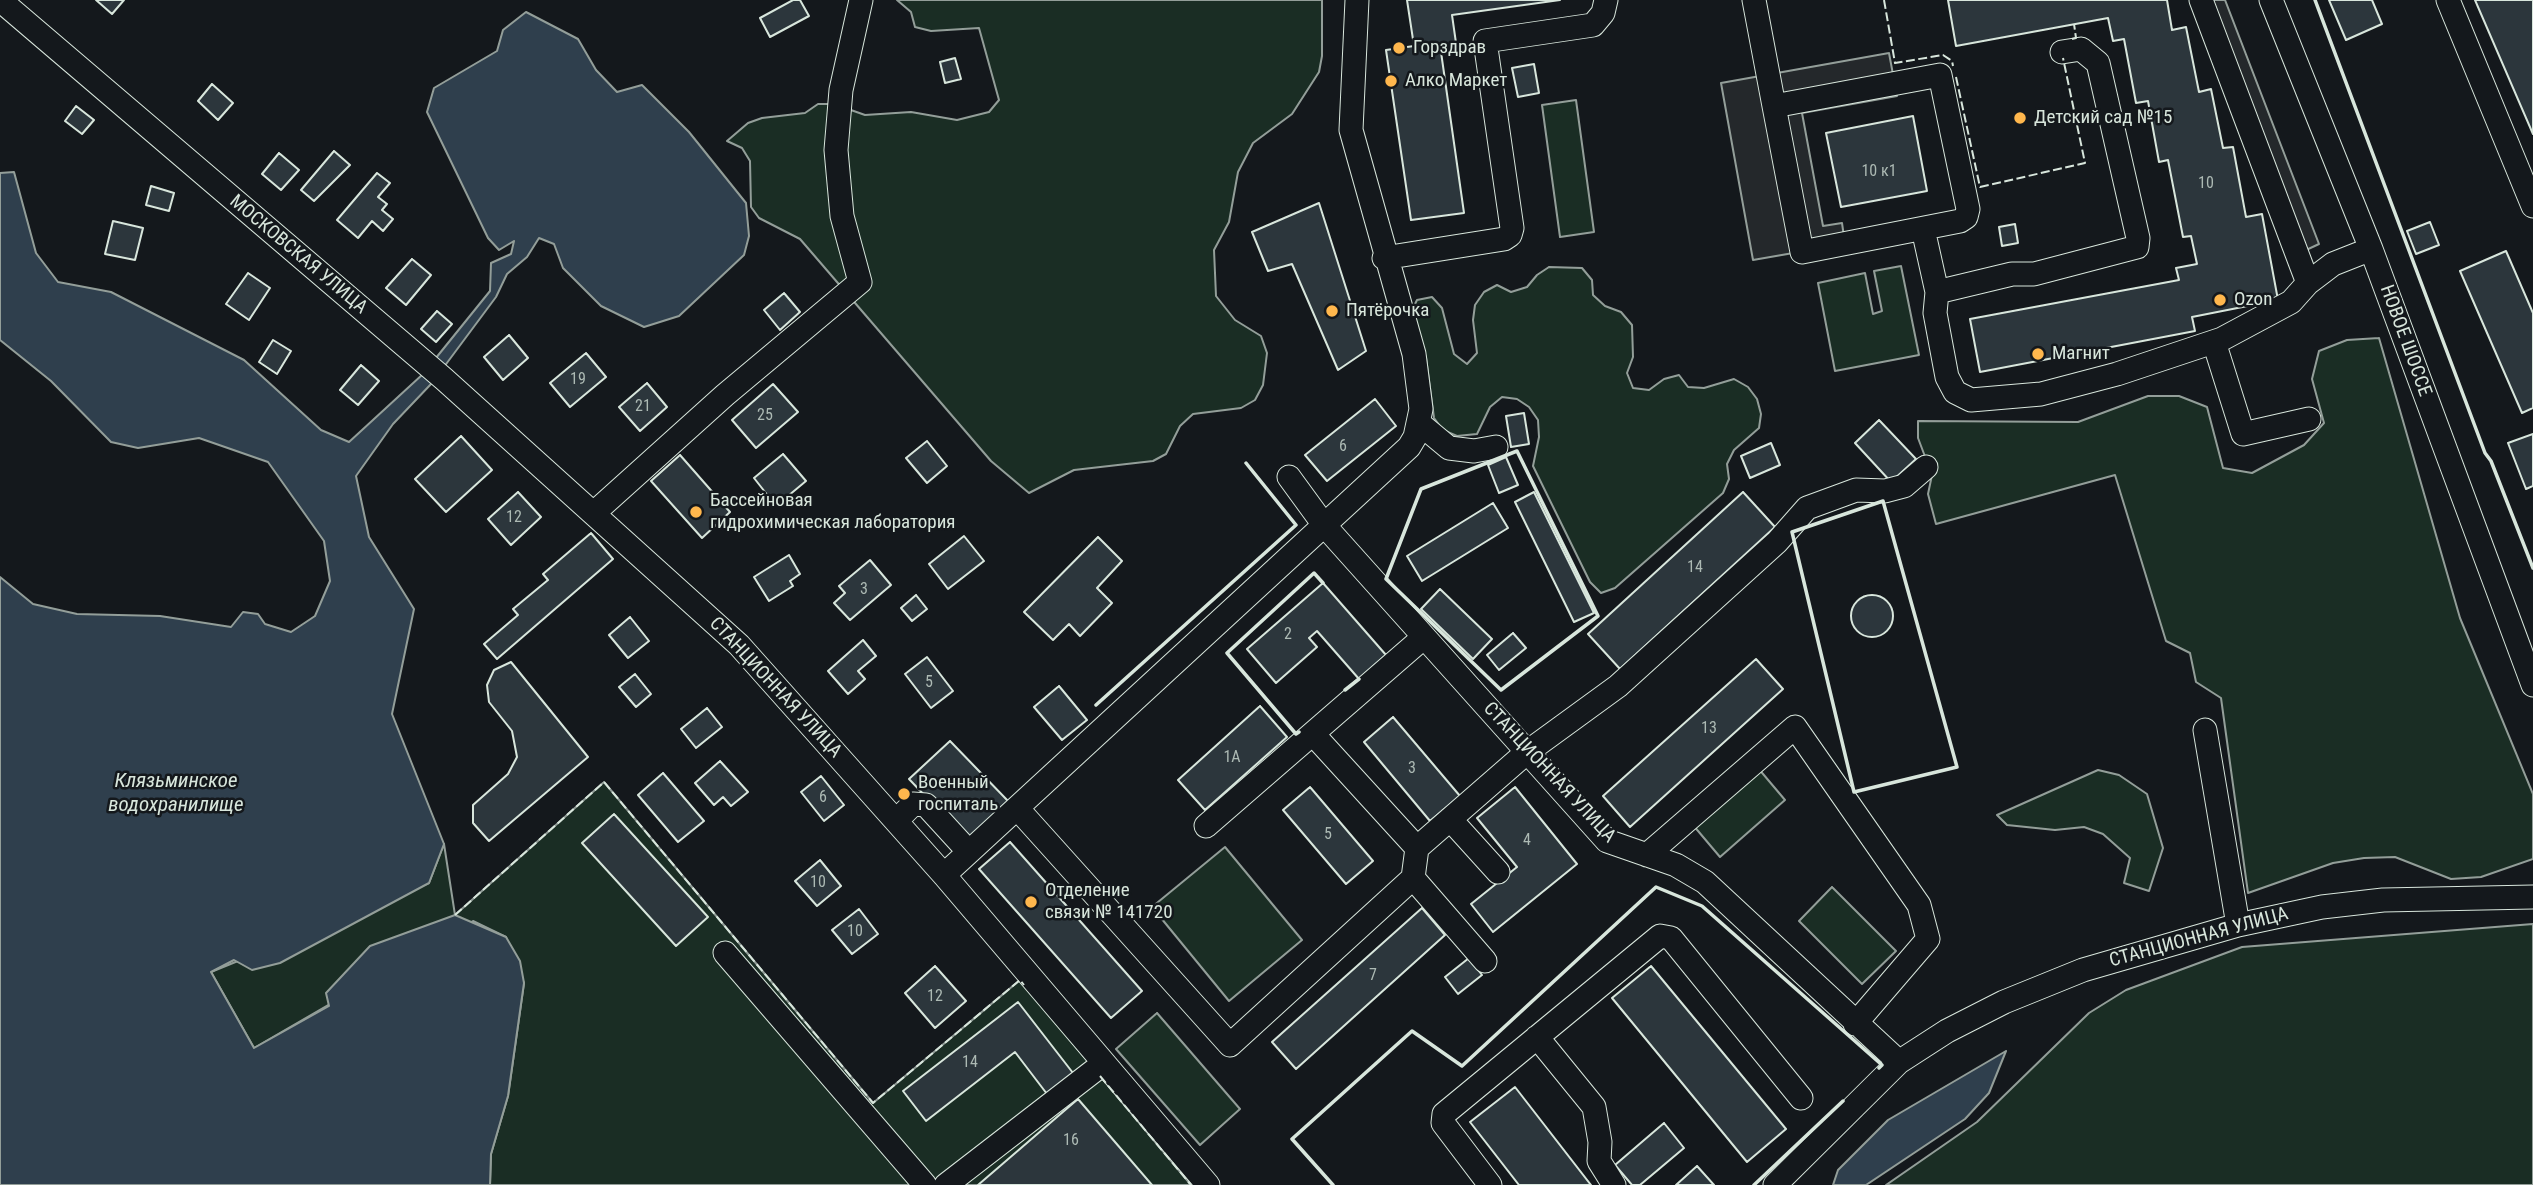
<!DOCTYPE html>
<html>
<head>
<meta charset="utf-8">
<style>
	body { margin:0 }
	canvas { display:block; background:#14181c }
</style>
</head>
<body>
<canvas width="2533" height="1185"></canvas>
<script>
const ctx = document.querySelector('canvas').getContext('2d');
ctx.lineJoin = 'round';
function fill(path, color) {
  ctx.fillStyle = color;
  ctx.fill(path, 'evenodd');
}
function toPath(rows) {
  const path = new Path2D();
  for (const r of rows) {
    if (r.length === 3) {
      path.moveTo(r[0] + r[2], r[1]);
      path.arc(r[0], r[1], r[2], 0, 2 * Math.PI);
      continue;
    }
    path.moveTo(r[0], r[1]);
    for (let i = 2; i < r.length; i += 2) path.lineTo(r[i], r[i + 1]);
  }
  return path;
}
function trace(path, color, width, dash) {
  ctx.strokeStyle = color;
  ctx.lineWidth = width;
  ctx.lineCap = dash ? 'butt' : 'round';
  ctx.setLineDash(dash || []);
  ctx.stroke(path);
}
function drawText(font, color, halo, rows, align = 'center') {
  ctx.font = font + ' "Roboto Condensed",sans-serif';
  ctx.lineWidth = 5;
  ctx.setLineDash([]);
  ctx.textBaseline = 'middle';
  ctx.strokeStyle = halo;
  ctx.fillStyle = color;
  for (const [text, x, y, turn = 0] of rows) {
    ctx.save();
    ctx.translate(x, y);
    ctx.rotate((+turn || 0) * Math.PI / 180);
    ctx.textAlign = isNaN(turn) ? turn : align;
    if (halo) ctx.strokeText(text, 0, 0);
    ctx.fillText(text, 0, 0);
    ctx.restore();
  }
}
const green = toPath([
	[897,0,1322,0,1322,56,1319,72,1292,114,1253,143,1238,172,1229,222,1214,250,1216,296,1235,320,1261,336,1267,353,1263,385,1255,400,1241,408,1193,414,1180,426,1166,454,1153,461,1074,470,1029,493,991,461,800,239,759,218,751,207,750,161,742,148,727,141,748,123,762,118,805,113,818,104,834,104,865,115,911,112,957,120,989,112,999,100,979,28,931,31,915,27,911,12,897,0],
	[1576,100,1594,232,1560,237,1542,105,1576,100],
	[1901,266,1919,355,1835,371,1818,283,1865,273,1873,314,1882,311,1874,271,1901,266],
	[1549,267,1582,268,1592,280,1593,295,1605,306,1621,312,1632,325,1633,357,1627,373,1633,388,1649,390,1664,379,1679,375,1688,387,1704,388,1734,379,1748,387,1757,399,1761,414,1759,428,1734,450,1727,464,1729,479,1723,493,1615,588,1601,593,1590,582,1533,466,1539,437,1538,420,1529,407,1517,399,1502,397,1490,407,1477,434,1457,436,1443,430,1434,418,1426,357,1410,314,1417,300,1432,297,1442,308,1454,354,1467,364,1477,353,1473,320,1475,305,1484,292,1497,285,1511,292,1527,287,1537,275,1549,267],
	[2379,338,2460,618,2533,794,2533,859,2481,877,2451,879,2395,857,2364,858,2333,863,2248,893,2221,698,2196,682,2190,653,2166,641,2115,475,1936,524,1928,494,1932,475,1918,438,1918,421,2078,422,2148,396,2179,396,2207,407,2223,468,2252,473,2304,445,2324,423,2312,379,2319,351,2347,340,2379,338],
	[1758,768,1785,800,1720,857,1693,825,1758,768],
	[2098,770,2119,775,2147,794,2163,848,2149,891,2124,883,2130,858,2103,834,2084,827,2055,830,2007,825,1997,815,2098,770],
	[604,782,873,1103,1020,980,1191,1185,490,1185,491,1154,508,1096,524,983,506,937,473,921,254,1048,211,972,429,883,444,844,455,915,604,782],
	[1225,847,1302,940,1229,1001,1152,907,1225,847],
	[1832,887,1896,951,1862,984,1799,921,1832,887],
	[2533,924,2533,1185,1886,1185,1977,1122,2089,1013,2126,990,2242,947,2533,924],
	[1157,1013,1240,1109,1200,1145,1116,1049,1157,1013]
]);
const parking = toPath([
	[2207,0,2225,0,2319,244,2304,251,2207,0],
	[1889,53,1897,96,1802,113,1823,226,1842,223,1845,244,1753,260,1721,83,1889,53]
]);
const water = toPath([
	[526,12,578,39,596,70,617,92,642,85,689,132,746,203,749,236,744,255,679,316,644,327,601,306,563,268,554,244,539,238,527,257,507,274,496,297,432,383,393,424,356,476,369,537,414,609,392,714,444,844,429,883,280,963,252,970,234,960,211,972,254,1048,329,1006,326,993,370,946,455,915,506,937,520,961,524,983,508,1096,491,1154,490,1185,0,1185,0,577,33,604,77,614,160,616,231,627,243,612,258,614,265,624,291,632,315,616,330,581,324,541,268,462,199,438,138,448,111,442,51,381,0,340,0,173,14,172,36,253,58,282,111,292,244,360,321,430,349,442,423,374,490,291,491,263,511,254,514,241,499,250,488,238,427,112,434,88,497,51,503,30,526,12],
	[2006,1051,1989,1093,1965,1119,1866,1185,1833,1185,1838,1170,1888,1120,2006,1051]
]);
const building = toPath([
	[96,0,124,0,112,14,96,0],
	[793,0,800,0,809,16,770,37,760,18,793,0],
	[1407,0,1560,0,1452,15,1457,50,1441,52,1464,213,1411,220,1386,50,1414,46,1407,0],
	[1948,0,2167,0,2172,30,2186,27,2199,92,2211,89,2223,148,2233,147,2246,217,2262,214,2278,300,2192,317,2195,331,1980,372,1970,319,2179,280,2176,268,2197,264,2191,236,2183,237,2168,160,2159,162,2148,101,2136,103,2124,39,2113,41,2108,18,1956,46,1948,0],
	[2329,0,2372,0,2382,24,2346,40,2329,0],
	[2475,0,2533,0,2533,134,2475,0],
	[955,58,961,79,945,83,940,62,955,58],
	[1534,64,1539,93,1518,97,1512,68,1534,64],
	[212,84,233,103,218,120,198,101,212,84],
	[76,106,94,120,82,134,65,121,76,106],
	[1913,116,1927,191,1841,207,1826,133,1913,116],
	[334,151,350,165,314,201,301,190,334,151],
	[279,153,299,170,281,190,262,174,279,153],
	[377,173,390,183,378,197,387,204,382,210,393,219,383,231,372,221,358,238,337,220,377,173],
	[151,186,174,193,169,211,146,205,151,186],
	[1319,203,1366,351,1338,370,1292,264,1268,271,1252,232,1319,203],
	[113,221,143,228,135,260,105,254,113,221],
	[2430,222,2439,245,2416,254,2407,231,2430,222],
	[2015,224,2018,243,2002,246,1999,227,2015,224],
	[2506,251,2533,313,2533,408,2522,413,2460,271,2506,251],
	[412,259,431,275,406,305,386,288,412,259],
	[248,273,270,288,249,320,226,304,248,273],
	[784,293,800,312,780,330,764,310,784,293],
	[437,311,452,324,436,342,421,329,437,311],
	[509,335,528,358,503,380,484,357,509,335],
	[273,340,291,351,277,374,259,362,273,340],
	[586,353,606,377,570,407,550,383,586,353],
	[361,365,379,381,358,405,340,390,361,365],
	[647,383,667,407,640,431,619,407,647,383],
	[773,384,798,412,756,448,732,420,773,384],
	[1375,399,1396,426,1327,481,1305,455,1375,399],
	[1524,413,1529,444,1511,447,1506,416,1524,413],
	[1879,420,1916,459,1891,482,1855,443,1879,420],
	[2533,434,2533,486,2526,489,2508,443,2533,434],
	[461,436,492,470,446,512,415,479,461,436],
	[927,441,947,466,927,483,906,458,927,441],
	[1771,443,1780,465,1750,478,1741,456,1771,443],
	[783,454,806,481,776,506,754,478,783,454],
	[680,455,730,512,702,538,651,481,680,455],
	[1506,457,1518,485,1499,493,1488,465,1506,457],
	[518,492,541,517,511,545,488,519,518,492],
	[1534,492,1594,613,1574,622,1515,502,1534,492],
	[1743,492,1775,527,1620,669,1588,634,1743,492],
	[1493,503,1508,528,1422,581,1407,556,1493,503],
	[591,533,613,559,497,659,484,644,518,615,513,609,548,580,543,574,591,533],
	[964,536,984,561,948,589,929,564,964,536],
	[1098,537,1122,561,1097,588,1112,603,1080,636,1069,624,1053,640,1024,612,1098,537],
	[789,555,800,574,790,581,793,586,769,601,754,577,789,555],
	[870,560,891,585,850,620,834,603,845,593,839,586,870,560],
	[1323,583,1386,655,1359,679,1317,631,1309,638,1317,647,1276,683,1247,649,1323,583],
	[1440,589,1492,639,1473,659,1421,609,1440,589],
	[1872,616,21],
	[916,595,927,609,912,621,901,608,916,595],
	[630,617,649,641,628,658,609,635,630,617],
	[1513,633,1526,648,1499,670,1487,655,1513,633],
	[863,640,876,656,858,671,865,679,848,694,828,671,863,640],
	[927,657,953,691,931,708,905,674,927,657],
	[1756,659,1783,689,1630,827,1603,796,1756,659],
	[511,662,588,757,489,841,473,823,473,805,508,774,517,757,512,731,489,702,487,685,494,670,511,662],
	[635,674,651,694,636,707,619,687,635,674],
	[1059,686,1087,720,1062,740,1034,707,1059,686],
	[1260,706,1287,737,1205,810,1178,780,1260,706],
	[707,708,722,727,696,748,681,729,707,708],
	[1393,717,1460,796,1430,821,1364,742,1393,717],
	[950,741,1008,801,967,840,909,779,950,741],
	[720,761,748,792,731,806,723,797,714,805,695,783,720,761],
	[663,773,704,821,678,842,638,795,663,773],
	[821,776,844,805,824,821,801,792,821,776],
	[1310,787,1373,861,1346,884,1283,810,1310,787],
	[1515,787,1577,864,1493,932,1471,904,1517,867,1477,818,1515,787],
	[614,814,708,917,676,946,582,843,614,814],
	[1010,842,1142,991,1111,1018,979,869,1010,842],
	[820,860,841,886,817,906,795,881,820,860],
	[1422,908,1445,935,1296,1069,1272,1042,1422,908],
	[859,909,878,934,852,954,832,930,859,909],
	[1469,958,1482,975,1458,994,1445,977,1469,958],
	[935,966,966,1001,935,1028,905,993,935,966],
	[1651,966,1786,1129,1747,1162,1612,998,1651,966],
	[1018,1002,1073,1073,1047,1094,1015,1052,926,1121,903,1091,1018,1002],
	[1515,1087,1591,1185,1519,1185,1470,1122,1515,1087],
	[1078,1099,1152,1185,978,1185,1078,1099],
	[1664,1123,1684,1148,1640,1185,1632,1185,1615,1165,1664,1123],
	[1697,1166,1714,1185,1676,1185,1697,1166]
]);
const minor = toPath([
	[0,0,444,379,739,645,944,875,1208,1185],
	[1754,0,1774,106,1802,252,1960,221,1966,217,1968,209,1940,75,1774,106],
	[2201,0,2308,283],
	[2271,0,2371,249,2533,685],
	[2448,0,2533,206],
	[1923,229,1937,292,1935,313,1947,377,1955,392,1971,400,2041,394,2117,374,2222,339,2291,302,2308,283,2333,264,2371,249],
	[1384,258,1504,239,1510,235,1512,228,1485,41,1593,25,1603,13,1606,0],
	[1937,292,2012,274,2034,274,2137,247,2138,238,2098,63,2081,49,2062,52],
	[2214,342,2243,434,2309,419],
	[1419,423,1449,448,1474,451,1496,447],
	[1289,477,1324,525,1607,841,1676,865,1705,882,1899,1062],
	[595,512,725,395,860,282,842,216,836,150,841,90,861,0],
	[2205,730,2238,925],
	[1017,808,1230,1045,1413,878,1417,848,1313,734],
	[1450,819,1498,872],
	[896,821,913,804,926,805,969,852],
	[1206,826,1424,637],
	[1417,848,1526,753,1618,686,1777,542,1807,508,1856,490,1885,491,1904,486,1926,467],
	[1647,855,1795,727,1919,905,1928,939,1855,1024],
	[944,875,1409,447,1415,437,1421,409,1414,354,1351,130,1357,0],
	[1413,878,1485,961],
	[725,953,925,1185],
	[1537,1037,1594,1107,1600,1142,1599,1161,1614,1185],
	[946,1185,1104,1063],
	[1490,1185,1443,1123,1444,1114,1660,936,1671,938,1801,1098],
	[1775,1185,1899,1062,1947,1031,2004,1002,2083,970,2238,925,2322,907,2383,900,2533,897]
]);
const fence = toPath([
	[1884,0,1895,63,1943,55,1952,61,1953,66],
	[2072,39,2076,38,2074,24],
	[1956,77,1980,187,2085,163,2063,58],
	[455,915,604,782,873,1103,1020,980,1024,985],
	[1100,1076,1191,1185]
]);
const wall = toPath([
	[2315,0,2485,453,2491,461,2533,568],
	[1517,451,1598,616,1501,690,1386,579,1421,489,1517,451],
	[1883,501,1957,767,1854,792,1792,532,1883,501],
	[1345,690,1359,679],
	[1096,705,1296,525,1246,463],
	[1299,732,1296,734,1227,653,1314,573,1323,583],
	[1333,1185,1292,1139,1412,1031,1462,1066,1656,887,1702,906,1882,1065,1879,1068],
	[1754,1185,1843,1101]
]);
const markers = [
	[1399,48,7,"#ffb74d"],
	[1391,81,7,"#ffb74d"],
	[2020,118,7,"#ffb74d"],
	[2220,300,7,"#ffb74d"],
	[1332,311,7,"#ffb74d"],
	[2038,354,7,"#ffb74d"],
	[696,512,7,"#ffb74d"],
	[904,794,7,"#ffb74d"],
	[1031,902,7,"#ffb74d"]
];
const numberNames = [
	["10 к1",1879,172],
	["10",2206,184],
	["19",578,380],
	["21",643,407],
	["25",765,416],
	["6",1343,447],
	["12",514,518],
	["14",1695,568],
	["3",864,590],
	["2",1288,635],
	["5",929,683],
	["13",1709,729],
	["1А",1232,758],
	["3",1412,769],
	["6",823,798],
	["5",1328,835],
	["4",1527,841],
	["10",818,883],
	["10",855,932],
	["7",1373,976],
	["12",935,997],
	["14",970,1063],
	["16",1071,1141]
];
const poiNames = [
	["Горздрав",1413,48],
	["Алко Маркет",1405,81],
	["Детский сад №15",2034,118],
	["Ozon",2234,300],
	["Пятёрочка",1346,311],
	["Магнит",2052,354],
	["Бассейновая",710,501],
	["гидрохимическая лаборатория",710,523],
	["Военный",918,783],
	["госпиталь",918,805],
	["Отделение",1045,891],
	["связи № 141720",1045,913]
];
const streetNames = [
	["МОСКОВСКАЯ УЛИЦА",298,255,40],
	["НОВОЕ ШОССЕ",2405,341,70],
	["СТАНЦИОННАЯ УЛИЦА",775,688,47],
	["СТАНЦИОННАЯ УЛИЦА",1549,773,47],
	["СТАНЦИОННАЯ УЛИЦА",2199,938,-15]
];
const waterNames = [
	["Клязьминское",176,782],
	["водохранилище",176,806]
];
fill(green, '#1a2d24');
trace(green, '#939e99', 2);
fill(parking, '#24282b');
trace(parking, '#939e99', 2);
fill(water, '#2f3f4d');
trace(water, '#939e99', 2);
fill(building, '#2c363c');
trace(building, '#d8e6dc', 2);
trace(minor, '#d8e6dc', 25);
trace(minor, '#14181c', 23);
trace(fence, '#d8e6dc', 2, [9, 3.5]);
trace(wall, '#d8e6dc', 3.5);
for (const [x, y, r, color] of markers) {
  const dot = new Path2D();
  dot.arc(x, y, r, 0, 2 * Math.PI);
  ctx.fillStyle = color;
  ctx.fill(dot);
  trace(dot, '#14181c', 2.5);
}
drawText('16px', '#adbab4', null, numberNames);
drawText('19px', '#d8e6dc', '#14181c', poiNames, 'left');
drawText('19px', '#d8e6dc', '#14181c', streetNames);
drawText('italic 21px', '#d8e6dc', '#14181c', waterNames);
</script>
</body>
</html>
